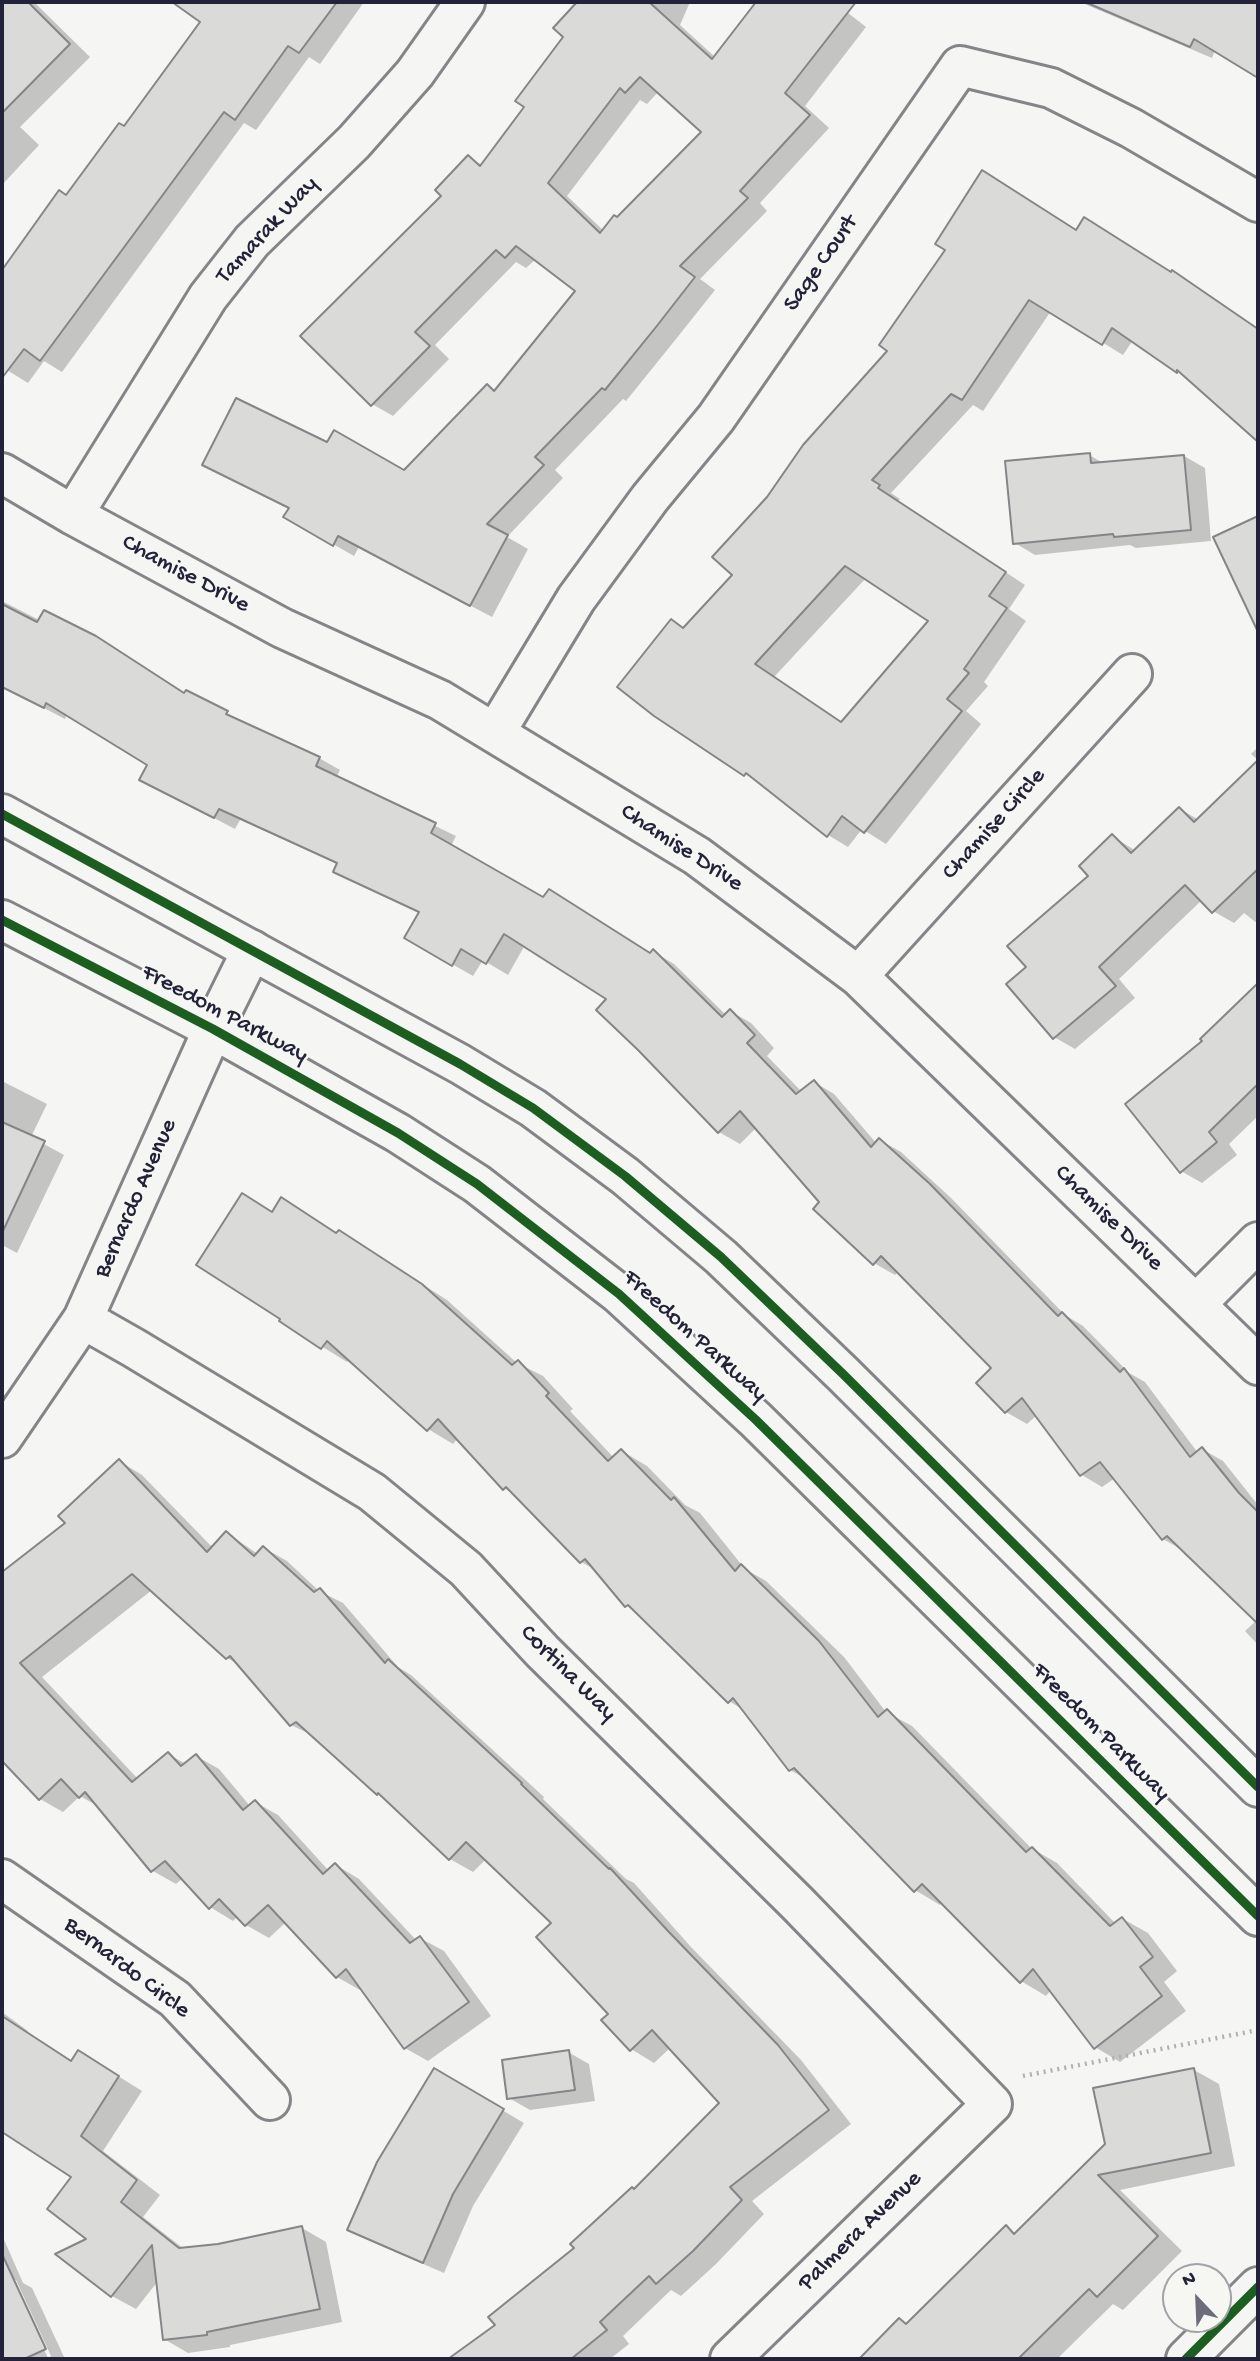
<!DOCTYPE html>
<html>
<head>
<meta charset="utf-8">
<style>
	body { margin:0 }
	#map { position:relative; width:1260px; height:2361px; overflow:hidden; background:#f5f5f3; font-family:"Gochi Hand",sans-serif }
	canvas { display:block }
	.frame { position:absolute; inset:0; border:4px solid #22223b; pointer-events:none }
	.north { position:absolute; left:1162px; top:2263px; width:70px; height:70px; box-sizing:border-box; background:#f6f6f2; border:2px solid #a1a1a9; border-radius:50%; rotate:337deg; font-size:19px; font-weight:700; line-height:28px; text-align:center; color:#22223b }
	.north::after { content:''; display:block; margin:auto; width:24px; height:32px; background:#6c6c7b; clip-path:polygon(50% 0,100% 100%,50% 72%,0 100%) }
</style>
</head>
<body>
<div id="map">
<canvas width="1260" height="2361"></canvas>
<div class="frame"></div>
<div class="north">N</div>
</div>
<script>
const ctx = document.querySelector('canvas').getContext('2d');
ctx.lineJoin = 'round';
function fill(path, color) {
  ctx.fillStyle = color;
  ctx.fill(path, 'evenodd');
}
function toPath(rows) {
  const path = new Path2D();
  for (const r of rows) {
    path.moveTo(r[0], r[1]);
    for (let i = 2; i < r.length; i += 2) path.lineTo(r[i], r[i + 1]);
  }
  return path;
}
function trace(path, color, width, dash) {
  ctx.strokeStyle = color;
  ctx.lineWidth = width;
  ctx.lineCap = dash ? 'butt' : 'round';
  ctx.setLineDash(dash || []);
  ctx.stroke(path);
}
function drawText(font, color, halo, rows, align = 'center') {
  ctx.font = font + ' "Gochi Hand",sans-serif';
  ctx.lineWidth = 5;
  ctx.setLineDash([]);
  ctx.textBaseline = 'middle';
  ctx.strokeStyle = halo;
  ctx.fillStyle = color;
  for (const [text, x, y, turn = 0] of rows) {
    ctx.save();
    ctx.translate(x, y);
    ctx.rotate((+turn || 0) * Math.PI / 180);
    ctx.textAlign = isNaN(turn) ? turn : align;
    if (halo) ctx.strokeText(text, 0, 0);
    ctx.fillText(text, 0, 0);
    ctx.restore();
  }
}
const shadow = toPath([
	[2,2,34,2,90,57,20,127,39,145,2,185],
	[216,2,364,2,320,64,309,57,256,130,244,123,62,372,44,361,28,383,2,367,2,266,5,269,125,128],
	[580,2,690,2,680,25,715,57,758,2,834,2,866,27,805,106,829,128,760,203,767,211,700,279,715,290,676,339,626,401,623,399,555,470,563,478,507,537,528,549,492,617,359,547,354,556,286,517,328,444,404,472,487,386,496,391,578,291,536,259,526,268,516,262,435,345,449,359,393,416,372,404,443,196,468,157,482,165,526,107,566,37,556,28],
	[659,91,704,132,604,231,567,196,640,100,647,104],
	[1080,2,1258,2,1258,75,1215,50,1212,58],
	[1077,232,1173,272,1258,329,1258,404,1255,402,1258,409,1258,440,1186,376,1133,340,1123,355,1051,311,983,411,973,405,891,493,900,499,898,501,1025,585,1009,609,1026,621,984,682,988,686,966,711,981,724,886,844,862,829,848,847,828,835,764,786,745,774,672,621,685,628],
	[866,578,931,621,843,723,774,677],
	[1089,455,1105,464,1184,456,1205,468,1211,541,1136,548,1130,545,1035,555,1015,543],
	[1258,518,1258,629,1215,538],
	[2,601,186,695,319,758,340,770,336,778,456,836,451,846,544,900,651,955,654,952,674,964,726,1015,730,1011,751,1023,774,1048,767,1056,802,1092,814,1082,834,1094,877,1144,880,1140,901,1152,951,1198,1065,1315,1083,1326,1129,1373,1145,1382,1198,1453,1202,1449,1223,1461,1258,1505,1258,1645,1245,1631,1257,1620,1184,1551,1163,1539,1115,1478,1102,1487,1082,1475,1037,1415,1027,1424,1006,1412,978,1383,994,1368,899,1271,895,1275,874,1263,757,1127,740,1144,719,1132,609,999,525,945,508,975,483,960,473,976,406,938,421,913,335,871,338,864,240,820,235,829,162,791,149,765,67,714,65,719,2,686],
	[1258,747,1258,760,1251,754],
	[1258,763,1258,924,1244,913,1234,923,1213,911,1202,900,1119,979,1135,998,1075,1049,1054,1037,1028,967,1091,876,1112,836,1136,851,1180,809,1199,820],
	[1258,986,1258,1116,1229,1144,1237,1155,1202,1183,1181,1171,1205,1042,1202,1039],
	[2,1081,47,1104,31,1137,64,1155,17,1253,2,1245],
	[273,1213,338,1234,364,1247,447,1300,517,1363,543,1376,573,1409,570,1411,614,1458,622,1451,647,1466,685,1505,700,1513,745,1569,766,1581,844,1657,886,1712,912,1726,1031,1848,1057,1863,1116,1924,1123,1919,1148,1933,1177,1971,1164,1982,1186,2011,1120,2062,1095,2047,1051,1990,1046,1996,1021,1981,942,1902,940,1905,915,1890,808,1780,790,1770,745,1711,729,1701,636,1611,627,1606,598,1571,581,1562,517,1496,504,1488,458,1438,453,1444,428,1429,349,1359,347,1362,281,1321],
	[119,1461,142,1475,213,1548,227,1533,258,1554,264,1548,287,1561,319,1591,343,1603,398,1667,411,1675,544,1797,543,1799,626,1879,634,1883,691,1947,801,2060,851,2124,752,2201,764,2214,716,2264,681,2296,671,2290,623,2336,629,2344,610,2359,451,2359,498,2326,722,2103,670,2048,654,2063,631,2049,554,1923,486,1859,473,1872,450,1859,387,1799,378,1794,316,1737,291,1725,240,1665,227,1658,152,1590,42,1677,138,1779,168,1754,186,1764,196,1756,219,1769,250,1806,255,1802,278,1815,329,1871,336,1865,359,1879,417,1941,420,1938,444,1951,491,2016,428,2061,405,2048,362,1989,360,1990,337,1977,286,1922,269,1938,246,1925,238,1916,233,1921,210,1907,183,1878,176,1884,153,1871,101,1808,80,1796,63,1812,40,1799,2,1758,2,1574,67,1523],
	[2,2012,28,2031,27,2032,72,2062,102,2066,142,2091,103,2151,160,2195,143,2217,184,2249,218,2245,302,2228,326,2242,342,2322,230,2345,230,2347,188,2353,164,2339,158,2281,136,2309,112,2296,58,2254,89,2240,74,2176,2,2130],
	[568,2052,589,2064,595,2101,530,2110,509,2098],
	[434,2070,524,2123,473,2206,444,2273,370,2241,349,2229],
	[1194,2070,1219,2084,1235,2166,1120,2190,1182,2251,1123,2310,1113,2304,1057,2359,875,2359,868,2353,900,2320,908,2324,1006,2228,1017,2234],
	[2,2235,23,2283,32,2288,65,2359,2,2359],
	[12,2280,16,2280,51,2356,48,2358]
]);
const building = toPath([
	[2,2,28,2,70,44,2,113,2,2],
	[172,2,337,2,299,53,288,46,235,120,224,112,40,361,24,349,2,378,2,270,59,190,66,195,119,123,124,126,200,22,172,2],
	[577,2,649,2,712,59,756,2,856,2,785,93,810,115,740,191,748,198,680,266,695,277,656,327,605,390,602,388,535,457,544,465,487,524,508,535,470,606,338,536,333,546,283,517,289,508,202,465,236,398,327,442,334,430,404,470,487,384,494,391,575,291,516,246,505,258,496,250,415,332,430,346,371,406,300,336,441,196,435,190,468,155,480,166,524,107,515,101,563,37,553,28,577,2],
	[640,77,701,132,617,217,614,215,600,233,548,183,620,88,625,93,640,77],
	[1085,2,1258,2,1258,78,1194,39,1190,47,1085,2],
	[982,170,1076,230,1084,217,1171,272,1172,270,1258,329,1258,442,1177,370,1177,373,1112,328,1102,345,1029,300,962,400,951,394,872,480,880,485,878,488,1006,572,989,596,1007,608,964,669,969,673,947,699,962,711,864,833,842,816,827,837,746,773,744,776,654,716,617,687,671,619,683,628,732,575,712,557,767,497,803,445,887,351,879,345,945,250,935,244,982,170],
	[845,566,928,621,841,722,755,664,845,566],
	[1090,453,1091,463,1184,455,1191,530,1114,537,1113,534,1013,544,1005,461,1090,453],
	[1258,516,1258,632,1213,537,1258,516],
	[2,604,37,622,44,610,96,636,184,693,186,690,228,711,226,714,320,757,316,766,436,823,431,833,543,897,549,889,650,953,653,949,722,1017,730,1009,755,1035,747,1043,796,1094,814,1080,871,1147,879,1138,930,1184,1058,1316,1062,1312,1120,1372,1124,1368,1190,1457,1202,1447,1239,1493,1258,1512,1258,1624,1167,1536,1162,1540,1100,1462,1080,1476,1022,1398,1005,1413,976,1383,991,1368,881,1256,873,1265,813,1209,819,1202,740,1111,718,1133,638,1050,596,1010,606,999,504,934,486,964,461,949,452,966,404,938,419,912,333,872,337,863,219,809,214,818,139,780,147,765,46,703,44,708,2,687,2,604],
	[1258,760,1258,869,1212,913,1185,885,1099,967,1116,986,1053,1039,1006,984,1026,967,1007,946,1088,876,1079,866,1112,834,1131,853,1179,807,1194,822,1258,760],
	[1258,983,1258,1084,1209,1132,1217,1142,1180,1173,1125,1104,1202,1041,1200,1039,1258,983],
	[2,1122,45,1141,2,1233,2,1122],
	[242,1193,272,1212,281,1197,336,1233,339,1230,422,1284,512,1365,518,1360,549,1393,546,1396,608,1461,621,1449,671,1500,674,1497,735,1571,741,1564,819,1641,878,1717,887,1709,1026,1852,1032,1847,1110,1926,1122,1917,1153,1957,1140,1967,1162,1996,1094,2049,1033,1969,1020,1983,922,1884,914,1892,794,1768,789,1771,733,1698,728,1703,628,1605,625,1607,585,1559,580,1563,506,1487,503,1490,438,1419,427,1431,327,1341,321,1349,279,1321,280,1319,196,1265,242,1193],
	[119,1459,207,1552,226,1531,254,1556,263,1546,314,1592,320,1588,385,1663,388,1659,522,1783,521,1784,609,1869,610,1868,668,1931,778,2045,829,2110,730,2187,742,2200,693,2251,656,2284,649,2276,600,2322,607,2330,571,2359,448,2359,495,2325,488,2317,574,2248,570,2244,632,2187,634,2189,719,2103,652,2030,630,2051,601,2020,608,2014,536,1937,551,1923,466,1842,449,1860,378,1793,377,1795,296,1722,290,1726,230,1656,226,1659,132,1574,20,1663,132,1782,168,1752,181,1766,196,1754,243,1810,255,1800,323,1874,335,1863,410,1943,420,1936,469,2002,404,2049,346,1969,336,1978,268,1905,245,1926,219,1899,209,1909,165,1861,151,1872,85,1792,79,1798,61,1779,39,1800,2,1761,2,1572,65,1523,58,1516,119,1459],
	[2,2016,71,2061,78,2050,119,2076,81,2136,137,2180,121,2202,179,2248,218,2244,302,2226,320,2309,207,2332,207,2335,163,2340,152,2245,111,2297,55,2254,86,2239,47,2209,71,2177,2,2132,2,2016],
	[569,2050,575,2090,507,2099,502,2060,569,2050],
	[434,2068,504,2109,453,2194,423,2263,347,2230,377,2162,434,2068],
	[1194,2068,1211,2153,1098,2175,1158,2236,1097,2297,1089,2289,1018,2359,859,2359,899,2318,906,2324,1006,2225,1014,2234,1105,2144,1093,2088,1194,2068],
	[2,2254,46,2349,24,2359,2,2359,2,2254]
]);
const path = toPath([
	[1023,2076,1258,2030]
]);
const street = toPath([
	[2,473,73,515,282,628,440,700,697,856,858,976,1258,1365],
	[73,515,208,297,252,241,354,142,415,73,465,2],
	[495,733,576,599,650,498,716,418,960,66,1051,88,1131,128,1258,202],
	[858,976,1132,674],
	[1196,1304,1258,1242],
	[83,1319,134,1348,372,1492,466,1569,542,1651,797,1903,992,2104,730,2359],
	[2,1438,83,1319,213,1029,252,950],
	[2,1879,175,1999,270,2100]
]);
const secondary = toPath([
	[2,814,460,1064,533,1108,625,1176,721,1257,843,1374,1258,1787],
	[2,920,213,1029,398,1133,477,1184,619,1294,756,1420,1258,1916],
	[1186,2359,1258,2287]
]);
const cycleway = toPath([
	[2,814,460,1064,533,1108,625,1176,721,1257,843,1374,1258,1787],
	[2,920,213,1029,398,1133,477,1184,619,1294,756,1420,1258,1916],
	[1186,2359,1258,2287]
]);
const streetNames = [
	["Tamarak Way",268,231,-47],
	["Sage Court",822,264,-55],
	["Chamise Drive",185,575,28],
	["Chamise Circle",995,825,-48],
	["Chamise Drive",681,849,33],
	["Freedom Parkway",224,1015,28],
	["Bernardo Avenue",137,1199,-66],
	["Chamise Drive",1108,1219,44],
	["Freedom Parkway",694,1337,42],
	["Cortina Way",567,1674,45],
	["Freedom Parkway",1100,1733,45],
	["Bernardo Circle",126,1969,37],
	["Palmera Avenue",861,2232,-44]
];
fill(shadow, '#0003');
fill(building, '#dadad9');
trace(building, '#858589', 2);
trace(street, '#858589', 44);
trace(secondary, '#858589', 44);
trace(path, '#b0b0b2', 4.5, [2, 5]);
trace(street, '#f5f5f3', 38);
trace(secondary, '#f5f5f3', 38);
trace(cycleway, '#1b5e20', 9);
drawText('24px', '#22223b', '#f6f6f2', streetNames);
</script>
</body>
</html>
